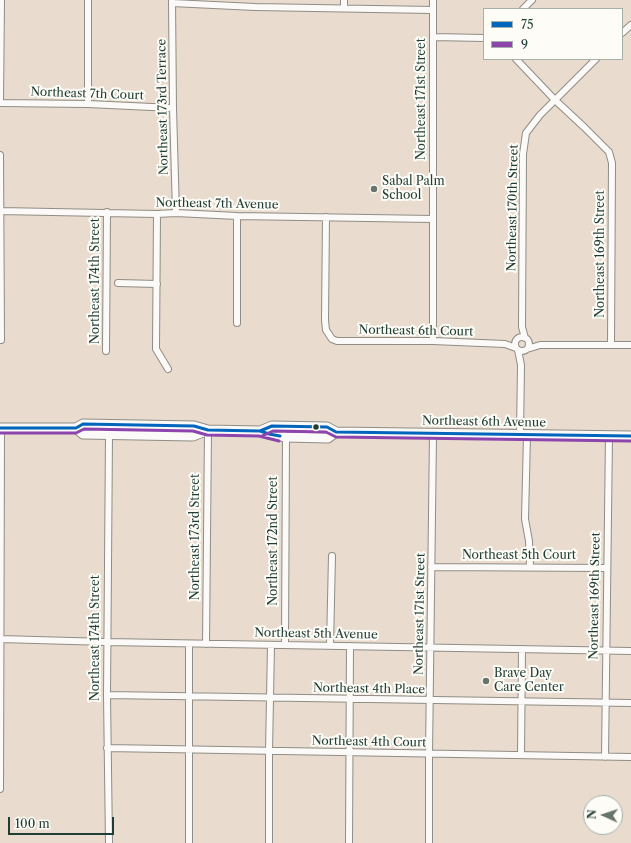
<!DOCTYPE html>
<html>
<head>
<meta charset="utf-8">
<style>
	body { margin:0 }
	#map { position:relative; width:631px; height:843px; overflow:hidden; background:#e9dbcd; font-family:"Libre Caslon Text",serif }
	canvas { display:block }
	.legend { position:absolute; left:483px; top:8px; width:140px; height:52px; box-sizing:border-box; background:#fdfcf7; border:1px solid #a4b0a9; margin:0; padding:5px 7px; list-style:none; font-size:12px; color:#1f3d34 }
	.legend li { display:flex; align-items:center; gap:8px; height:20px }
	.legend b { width:20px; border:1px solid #a4b0a9 }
	.north { position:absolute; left:583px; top:795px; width:40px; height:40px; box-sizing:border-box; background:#fdfcf7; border:1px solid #a4b0a9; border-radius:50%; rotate:273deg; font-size:11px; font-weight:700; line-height:16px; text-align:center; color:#1f3d34 }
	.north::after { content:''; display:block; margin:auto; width:14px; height:18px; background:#66746a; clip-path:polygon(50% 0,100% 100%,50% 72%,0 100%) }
	.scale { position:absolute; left:8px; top:817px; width:106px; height:18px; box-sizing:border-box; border:2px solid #1f3d34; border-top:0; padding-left:5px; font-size:12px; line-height:14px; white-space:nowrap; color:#1f3d34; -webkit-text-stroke:3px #fdfcf7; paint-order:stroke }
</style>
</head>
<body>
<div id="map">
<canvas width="631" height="843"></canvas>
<ul class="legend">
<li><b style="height:5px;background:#0065bd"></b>75</li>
<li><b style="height:5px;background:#8e44ad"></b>9</li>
</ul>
<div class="north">N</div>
<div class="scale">100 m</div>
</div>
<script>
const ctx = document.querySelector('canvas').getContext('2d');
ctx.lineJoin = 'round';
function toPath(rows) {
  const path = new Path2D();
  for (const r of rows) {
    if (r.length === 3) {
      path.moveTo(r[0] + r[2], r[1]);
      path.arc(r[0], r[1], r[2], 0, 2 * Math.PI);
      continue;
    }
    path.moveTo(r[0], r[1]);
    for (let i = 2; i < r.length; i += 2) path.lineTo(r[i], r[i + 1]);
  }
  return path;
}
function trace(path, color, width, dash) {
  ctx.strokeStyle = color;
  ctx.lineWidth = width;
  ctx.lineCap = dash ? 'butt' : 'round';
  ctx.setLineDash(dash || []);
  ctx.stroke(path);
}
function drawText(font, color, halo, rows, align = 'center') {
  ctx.font = font + ' "Libre Caslon Text",serif';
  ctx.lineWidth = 4;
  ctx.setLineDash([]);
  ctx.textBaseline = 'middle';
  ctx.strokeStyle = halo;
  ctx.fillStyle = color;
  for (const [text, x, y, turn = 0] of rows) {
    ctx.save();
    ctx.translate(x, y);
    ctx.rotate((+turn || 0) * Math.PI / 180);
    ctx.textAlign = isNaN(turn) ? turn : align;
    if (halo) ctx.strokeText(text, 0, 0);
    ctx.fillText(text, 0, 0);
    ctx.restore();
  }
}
const street = toPath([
	[172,0,173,108,176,213],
	[172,3,255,7,433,10],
	[344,8,344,0],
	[523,9,532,0],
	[622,33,631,25],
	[433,37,484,38],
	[516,59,555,100,584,127,609,152,612,163,611,345],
	[0,101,1,0],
	[0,103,88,104,173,108],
	[88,104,88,0],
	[0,155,1,340],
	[0,211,157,214,176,213,237,216,433,219],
	[157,214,156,349,168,369],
	[326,217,325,320,326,330,332,339,337,341,433,341,505,344,516,348],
	[118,283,157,284],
	[237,323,237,216],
	[522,344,7],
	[525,338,522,327,523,154,526,133,540,115,596,59],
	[433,341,433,0],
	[527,349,540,345,631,345],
	[518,350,521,365,520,434],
	[106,351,107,212],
	[527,435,525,519,529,541,530,567],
	[431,567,607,568],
	[0,639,107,642,631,651],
	[206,644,208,430],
	[285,645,286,437],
	[330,645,332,556],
	[107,695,631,703],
	[107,748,631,757],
	[521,755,522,649],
	[605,757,609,435],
	[0,789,1,428],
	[109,843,107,695,109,434],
	[189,843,189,644],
	[269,843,269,751,271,645],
	[349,843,350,646],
	[429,843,429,754,433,434]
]);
const secondary = toPath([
	[0,428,76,428,83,424,194,426,208,430,260,431,269,434,286,437,328,438,336,432],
	[76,428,83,434,193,436,208,430],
	[260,431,272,426,327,427,336,432,631,436]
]);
const bus1 = toPath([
	[0,428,76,428,83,424,194,426,208,430,260,431,269,434,280,436],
	[260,431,272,426,327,427,336,432,631,436]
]);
const bus2 = toPath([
	[0,433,76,433,84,429,193,431,207,435,259,436,279,441],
	[262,436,273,431,326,432,336,437,631,441]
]);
const markers = [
	[374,189,4,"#66746a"],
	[316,427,3.5,"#1f3d34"],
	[486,681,4,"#66746a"]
];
const streetNames = [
	["Northeast 7th Court",87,94,2],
	["Northeast 171st Street",422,99,-90],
	["Northeast 173rd Terrace",163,107,-91],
	["Northeast 7th Avenue",217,204,1],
	["Northeast 170th Street",513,208,-89],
	["Northeast 169th Street",601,254,-90],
	["Northeast 174th Street",96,281,-90],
	["Northeast 6th Court",416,331,1],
	["Northeast 6th Avenue",484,422,1],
	["Northeast 173rd Street",196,537,-90],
	["Northeast 172nd Street",274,541,-90],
	["Northeast 5th Court",519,556],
	["Northeast 169th Street",595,596,-89],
	["Northeast 171st Street",420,614,-89],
	["Northeast 5th Avenue",316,634,1],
	["Northeast 174th Street",96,638,-90],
	["Northeast 4th Place",369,689,1],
	["Northeast 4th Court",369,742,1]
];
const poiNames = [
	["Sabal Palm",382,182],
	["School",382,196],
	["Brave Day",494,674],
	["Care Center",494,688]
];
trace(street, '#8f8d85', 8);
trace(secondary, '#8f8d85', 11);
trace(street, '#fcfaf8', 6);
trace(secondary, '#fcfaf8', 9);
trace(bus1, '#0065bd', 3);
trace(bus2, '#8e44ad', 3);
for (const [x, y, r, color] of markers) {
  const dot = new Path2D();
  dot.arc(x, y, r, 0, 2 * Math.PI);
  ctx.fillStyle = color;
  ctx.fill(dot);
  trace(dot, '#fdfcf7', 1.5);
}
drawText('12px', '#1f3d34', '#fdfcf7', streetNames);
drawText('12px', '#1f3d34', '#fdfcf7', poiNames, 'left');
</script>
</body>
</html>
